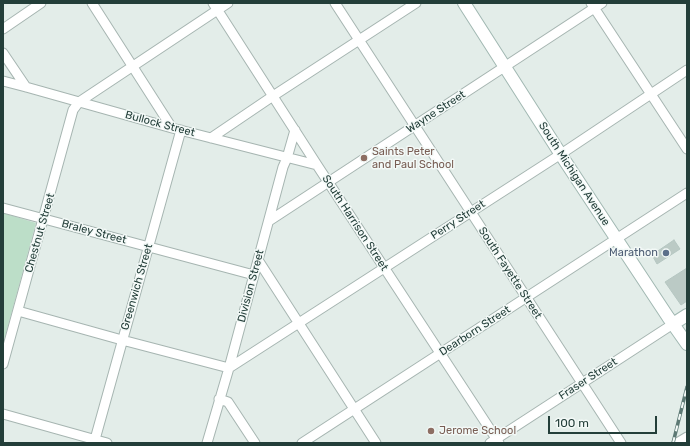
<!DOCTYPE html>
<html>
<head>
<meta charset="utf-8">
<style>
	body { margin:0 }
	#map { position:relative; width:690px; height:446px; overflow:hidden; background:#e3ede9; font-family:Rubik,sans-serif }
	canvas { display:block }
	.frame { position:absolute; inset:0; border:4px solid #233e39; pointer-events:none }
	.scale { position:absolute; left:548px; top:416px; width:109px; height:18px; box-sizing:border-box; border:2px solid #233e39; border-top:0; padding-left:5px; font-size:12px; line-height:14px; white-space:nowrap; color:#233e39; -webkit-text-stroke:3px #f3f9f7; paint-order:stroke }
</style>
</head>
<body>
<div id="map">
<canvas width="690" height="446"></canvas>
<div class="frame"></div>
<div class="scale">100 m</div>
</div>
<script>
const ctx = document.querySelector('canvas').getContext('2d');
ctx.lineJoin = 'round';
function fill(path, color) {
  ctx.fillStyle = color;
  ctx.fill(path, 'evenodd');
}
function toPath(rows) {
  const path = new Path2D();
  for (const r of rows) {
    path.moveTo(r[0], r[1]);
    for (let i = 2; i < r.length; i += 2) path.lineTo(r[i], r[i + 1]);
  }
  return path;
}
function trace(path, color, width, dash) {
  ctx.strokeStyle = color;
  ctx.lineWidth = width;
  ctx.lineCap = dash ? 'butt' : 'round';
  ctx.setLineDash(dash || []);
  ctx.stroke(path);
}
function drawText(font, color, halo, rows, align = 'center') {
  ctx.font = font + ' Rubik,sans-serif';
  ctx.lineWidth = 3;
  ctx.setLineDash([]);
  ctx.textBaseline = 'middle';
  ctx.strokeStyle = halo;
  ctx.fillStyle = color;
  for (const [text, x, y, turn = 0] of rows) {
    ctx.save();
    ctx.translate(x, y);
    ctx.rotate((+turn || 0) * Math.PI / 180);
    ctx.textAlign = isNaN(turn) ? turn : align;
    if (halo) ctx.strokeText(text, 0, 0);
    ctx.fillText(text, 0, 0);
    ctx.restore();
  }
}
const green = toPath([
	[3,213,36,223,3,344]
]);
const building = toPath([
	[674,240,680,249,657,264,652,255,674,240],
	[687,268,687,301,681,305,665,282,687,268]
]);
const street = toPath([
	[92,3,172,128],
	[213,3,317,165,499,443],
	[335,3,621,443],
	[591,3,687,149],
	[3,29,41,3],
	[3,53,26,87],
	[3,81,26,87,172,128,317,165],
	[211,138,273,96,416,3],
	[3,208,254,275],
	[269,221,602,3],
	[258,260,376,443],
	[18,311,122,340,229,368,561,154,687,70],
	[3,364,73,110,79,102,228,3],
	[219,399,228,402,255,443],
	[3,414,107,443],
	[94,443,181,130],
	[207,443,229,368,283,167,287,158,295,130],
	[302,443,687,193],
	[490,443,673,324],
	[677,443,687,437]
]);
const secondary = toPath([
	[464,3,565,161,668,317,687,344],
	[673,324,687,315]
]);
const rail = toPath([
	[673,443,687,387]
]);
const markers = [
	[364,158,4,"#8d6e63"],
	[666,253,4,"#5c6f8a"],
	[431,431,4,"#8d6e63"]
];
const streetNames = [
	["Wayne Street",436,112,-33],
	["Bullock Street",160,124,15],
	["South Michigan Avenue",574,174,57],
	["Perry Street",458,220,-33],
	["South Harrison Street",355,223,57],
	["Braley Street",94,232,15],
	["Chestnut Street",40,233,-74],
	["South Fayette Street",510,273,57],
	["Division Street",251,286,-75],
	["Greenwich Street",137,287,-74],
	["Dearborn Street",475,331,-33],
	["Fraser Street",588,379,-33]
];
const educationNames = [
	["Saints Peter",372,152],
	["and Paul School",372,165],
	["Jerome School",439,431]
];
const serviceNames = [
	["Marathon",658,253]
];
fill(green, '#bcdec8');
fill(building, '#bbcac5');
trace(building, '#b5c6c1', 1);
trace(street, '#a6b5b1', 11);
trace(secondary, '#a1b8b2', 14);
trace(street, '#fff', 9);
trace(secondary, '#fff', 12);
trace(rail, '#5d7974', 3.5);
trace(rail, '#f3f9f7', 2, [6]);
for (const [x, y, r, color] of markers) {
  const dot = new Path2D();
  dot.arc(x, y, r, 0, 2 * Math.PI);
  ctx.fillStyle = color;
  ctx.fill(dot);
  trace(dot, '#f3f9f7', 1.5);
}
drawText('11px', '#233e39', '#f3f9f7', streetNames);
drawText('11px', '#785e54', '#f3f9f7', educationNames, 'left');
drawText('11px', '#4e5e75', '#f3f9f7', serviceNames, 'right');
</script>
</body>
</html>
